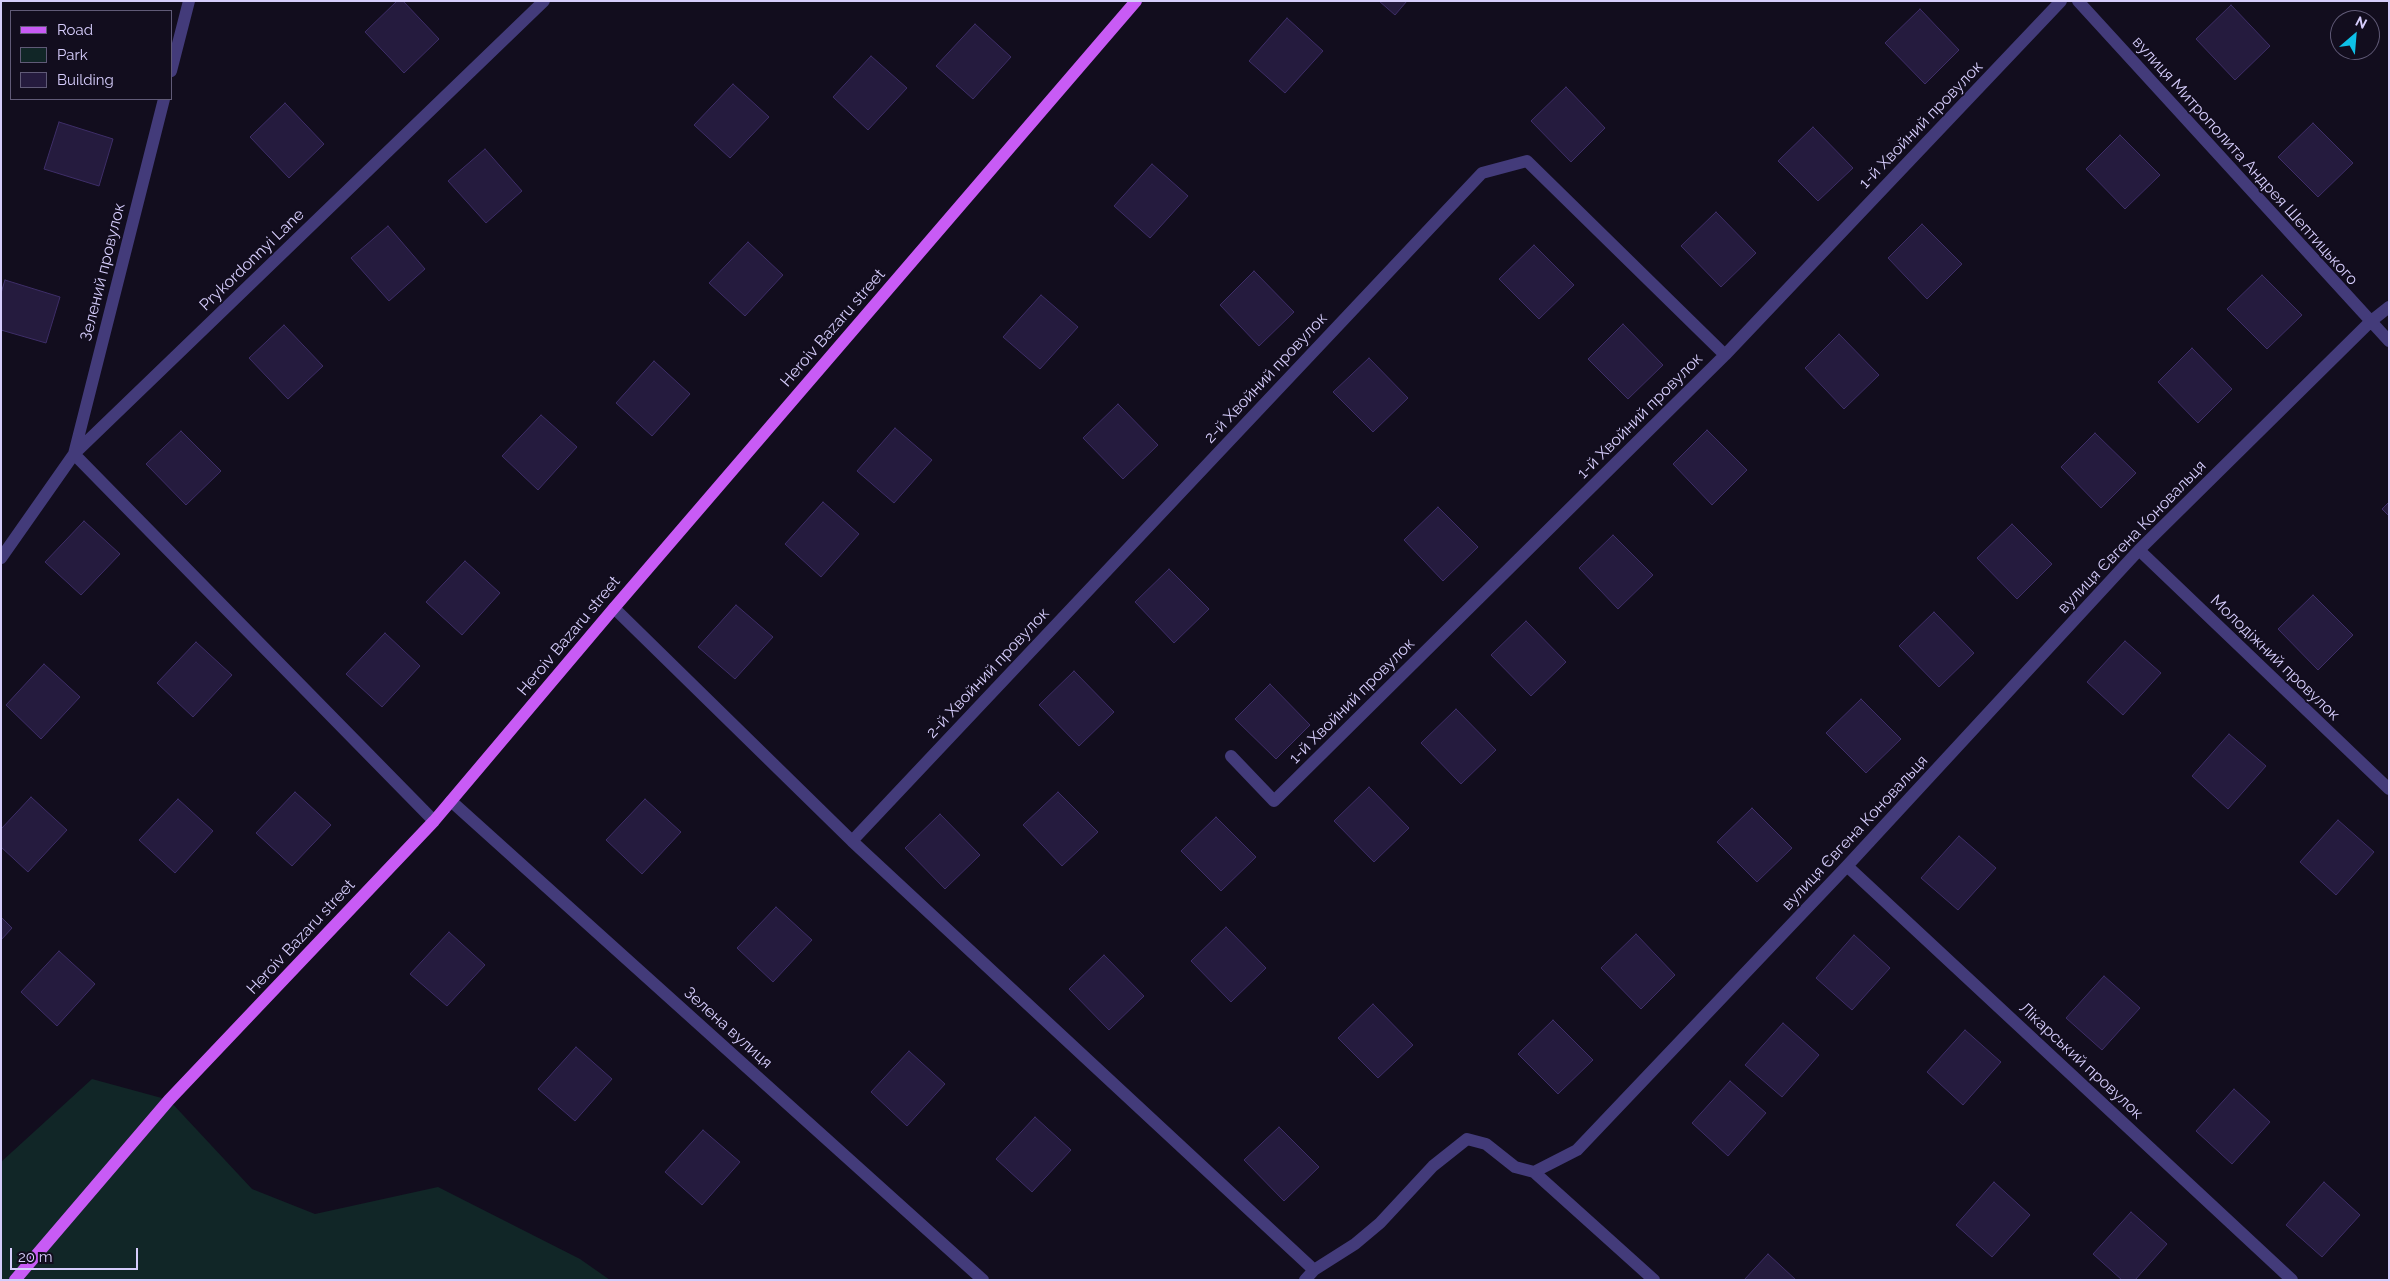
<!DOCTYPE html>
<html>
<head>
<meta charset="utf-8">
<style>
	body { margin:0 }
	#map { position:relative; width:2390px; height:1281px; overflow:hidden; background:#120d1e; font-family:Raleway,sans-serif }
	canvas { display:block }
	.frame { position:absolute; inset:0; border:2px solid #d6cdfc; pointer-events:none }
	.legend { position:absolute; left:10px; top:10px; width:162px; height:90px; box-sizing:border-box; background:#120d1e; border:1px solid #605a77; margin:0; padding:6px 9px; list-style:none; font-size:15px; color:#d6cdfc }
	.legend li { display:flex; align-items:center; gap:10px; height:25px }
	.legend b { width:25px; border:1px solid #605a77 }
	.north { position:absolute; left:2330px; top:10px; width:50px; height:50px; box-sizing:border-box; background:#120d1e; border:1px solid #605a77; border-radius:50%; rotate:27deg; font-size:14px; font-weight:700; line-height:20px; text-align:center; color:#d6cdfc }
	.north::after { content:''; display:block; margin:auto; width:18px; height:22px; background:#0ec0e7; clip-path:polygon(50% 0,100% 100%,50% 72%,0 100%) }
	.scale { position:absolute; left:10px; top:1248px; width:128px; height:22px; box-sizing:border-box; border:2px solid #d6cdfc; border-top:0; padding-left:6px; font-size:15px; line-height:18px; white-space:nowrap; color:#d6cdfc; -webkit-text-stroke:4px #120d1e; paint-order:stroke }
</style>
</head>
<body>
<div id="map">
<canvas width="2390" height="1281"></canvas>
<div class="frame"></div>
<ul class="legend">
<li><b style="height:6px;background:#c85bf5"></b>Road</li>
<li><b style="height:14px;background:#112627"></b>Park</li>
<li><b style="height:14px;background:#251b3e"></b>Building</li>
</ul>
<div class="north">N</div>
<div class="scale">20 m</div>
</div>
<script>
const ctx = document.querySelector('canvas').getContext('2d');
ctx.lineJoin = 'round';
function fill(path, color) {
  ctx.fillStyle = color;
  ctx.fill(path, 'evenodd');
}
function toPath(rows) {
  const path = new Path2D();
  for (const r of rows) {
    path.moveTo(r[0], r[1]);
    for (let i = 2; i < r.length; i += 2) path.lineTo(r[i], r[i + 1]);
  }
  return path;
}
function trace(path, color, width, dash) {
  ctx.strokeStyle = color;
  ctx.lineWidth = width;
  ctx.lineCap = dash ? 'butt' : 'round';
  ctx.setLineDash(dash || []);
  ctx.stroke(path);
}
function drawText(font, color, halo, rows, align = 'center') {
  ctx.font = font + ' Raleway,sans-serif';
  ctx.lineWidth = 4;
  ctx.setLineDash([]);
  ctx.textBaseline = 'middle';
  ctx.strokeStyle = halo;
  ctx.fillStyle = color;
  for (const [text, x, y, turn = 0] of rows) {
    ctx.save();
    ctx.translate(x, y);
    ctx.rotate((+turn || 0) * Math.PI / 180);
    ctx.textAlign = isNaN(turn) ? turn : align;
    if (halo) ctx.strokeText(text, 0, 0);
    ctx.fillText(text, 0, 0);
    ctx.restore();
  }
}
const green = toPath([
	[92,1079,169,1100,252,1189,315,1214,438,1187,580,1259,610,1280,1,1280,1,1162]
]);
const building = toPath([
	[397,1,403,1,439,39,404,73,365,32,397,1],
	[1379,1,1407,1,1395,15,1379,1],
	[2231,5,2270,46,2235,80,2196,39,2231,5],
	[1920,9,1959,50,1925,84,1885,43,1920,9],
	[1287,18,1323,51,1285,93,1249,61,1287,18],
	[975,24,1011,57,973,99,936,66,975,24],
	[871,56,907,88,868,130,833,97,871,56],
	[733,84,769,117,730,158,694,125,733,84],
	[1566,87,1605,128,1571,162,1531,121,1566,87],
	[285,103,324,144,289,178,250,137,285,103],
	[59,122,113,139,99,186,44,169,59,122],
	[2313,123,2353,163,2318,197,2278,157,2313,123],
	[1813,127,1853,168,1818,201,1778,161,1813,127],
	[2120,135,2160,175,2125,209,2086,169,2120,135],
	[485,149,522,191,486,223,448,181,485,149],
	[1152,164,1188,196,1150,238,1114,206,1152,164],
	[1716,212,1756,253,1721,287,1681,246,1716,212],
	[1922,224,1962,264,1927,299,1888,258,1922,224],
	[388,226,425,269,389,301,351,258,388,226],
	[748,242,783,275,745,316,709,283,748,242],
	[1534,245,1574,285,1539,319,1499,279,1534,245],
	[1254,271,1294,312,1259,346,1220,305,1254,271],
	[2262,275,2302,315,2267,349,2227,309,2262,275],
	[5,280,60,297,46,343,1,330,1,293,5,280],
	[1041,295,1078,327,1040,369,1003,337,1041,295],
	[1623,324,1663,365,1628,399,1588,359,1623,324],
	[284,325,323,366,288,399,249,358,284,325],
	[1839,334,1879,375,1844,409,1805,368,1839,334],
	[2192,348,2232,389,2198,423,2158,382,2192,348],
	[1369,358,1408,398,1373,432,1333,392,1369,358],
	[654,361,690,394,652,436,616,403,654,361],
	[1118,404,1158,445,1123,479,1083,438,1118,404],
	[541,415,577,447,538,490,502,456,541,415],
	[895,428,932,460,894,503,857,471,895,428],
	[1707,430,1747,470,1712,505,1673,464,1707,430],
	[181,431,221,471,186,505,146,464,181,431],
	[2095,433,2136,473,2101,508,2061,467,2095,433],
	[823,502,859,534,821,577,785,544,823,502],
	[2389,502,2389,516,2382,509,2389,502],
	[1438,507,1478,547,1443,581,1404,540,1438,507],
	[84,521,120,554,81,595,45,562,84,521],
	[2012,524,2052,564,2017,599,1977,558,2012,524],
	[1613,535,1653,575,1618,609,1579,568,1613,535],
	[465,561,500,593,462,635,426,602,465,561],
	[1169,569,1209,609,1174,643,1135,602,1169,569],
	[2313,595,2353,635,2318,670,2278,629,2313,595],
	[736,605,773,637,735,679,698,647,736,605],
	[1934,612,1974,653,1939,687,1899,646,1934,612],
	[1526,621,1566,662,1531,696,1491,655,1526,621],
	[385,633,420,666,382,707,346,674,385,633],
	[2125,641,2161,673,2123,715,2087,682,2125,641],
	[196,642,232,675,193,717,157,683,196,642],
	[44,664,80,697,41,739,6,705,44,664],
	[1074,671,1114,712,1079,746,1039,705,1074,671],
	[1270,684,1310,725,1276,759,1235,719,1270,684],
	[1861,699,1901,739,1866,773,1826,733,1861,699],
	[1456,709,1496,750,1461,784,1421,743,1456,709],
	[2229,734,2266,766,2228,809,2192,776,2229,734],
	[1369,787,1409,828,1374,862,1334,821,1369,787],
	[295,792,331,825,292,866,256,833,295,792],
	[1058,792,1098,832,1062,866,1023,825,1058,792],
	[31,797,67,830,28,872,1,847,1,829,31,797],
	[178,799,213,831,175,873,139,840,178,799],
	[645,799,681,832,642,874,606,840,645,799],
	[1752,808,1792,848,1757,882,1717,842,1752,808],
	[940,814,980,855,945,889,905,848,940,814],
	[1216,817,1256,857,1221,891,1181,851,1216,817],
	[2338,820,2374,852,2336,895,2300,862,2338,820],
	[1959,836,1996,868,1958,910,1921,878,1959,836],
	[776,907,812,940,773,982,737,948,776,907],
	[1,917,12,928,1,940,1,917],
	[1226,927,1266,968,1231,1002,1191,961,1226,927],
	[449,932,485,965,447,1006,410,974,449,932],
	[1636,934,1675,975,1641,1009,1601,968,1636,934],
	[1854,935,1890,968,1852,1010,1816,978,1854,935],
	[59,951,95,984,57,1026,21,992,59,951],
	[1104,955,1144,996,1109,1030,1069,989,1104,955],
	[2104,976,2140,1008,2102,1050,2066,1018,2104,976],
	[1373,1004,1413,1045,1378,1078,1338,1038,1373,1004],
	[1553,1020,1593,1060,1558,1094,1518,1054,1553,1020],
	[1783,1023,1819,1055,1782,1097,1745,1065,1783,1023],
	[1965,1030,2001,1062,1963,1105,1927,1072,1965,1030],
	[576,1047,612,1079,575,1121,538,1089,576,1047],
	[909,1051,945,1084,907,1126,871,1092,909,1051],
	[1730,1081,1766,1113,1728,1156,1692,1123,1730,1081],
	[2234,1089,2270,1122,2232,1164,2196,1131,2234,1089],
	[1035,1117,1071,1150,1032,1192,996,1159,1035,1117],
	[1279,1127,1319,1167,1284,1201,1244,1160,1279,1127],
	[703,1130,740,1162,702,1205,665,1172,703,1130],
	[1994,1182,2030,1215,1992,1257,1956,1225,1994,1182],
	[2324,1182,2360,1215,2322,1257,2286,1225,2324,1182],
	[2131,1212,2167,1244,2135,1280,2122,1280,2093,1254,2131,1212],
	[1768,1254,1796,1280,1744,1280,1768,1254]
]);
const minor = toPath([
	[2078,1,2389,341],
	[171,71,189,1],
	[164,99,74,454,434,821],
	[2139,550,2389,789],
	[1,558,74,454,544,1],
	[614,608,852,841,1314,1270],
	[1231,756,1274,801,1725,355,2061,1],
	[451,801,983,1280],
	[852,841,1482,173,1527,161,1725,355],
	[1847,866,2292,1280],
	[1534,1172,1654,1280],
	[1305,1280,1314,1270,1355,1244,1380,1223,1433,1166,1467,1139,1486,1144,1515,1167,1534,1172,1577,1150,1847,866,2139,550,2370,322,2389,307]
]);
const major = toPath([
	[15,1280,169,1100,434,821,614,608,1136,1]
]);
const streetNames = [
	["1-й Хвойний провулок",1921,125,-46],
	["вулиця Митрополита Андрея Шептицького",2245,161,48],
	["Prykordonnyi Lane",252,260,-44],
	["Зелений провулок",103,272,-76],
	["Heroiv Bazaru street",833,328,-49],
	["2-й Хвойний провулок",1266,378,-47],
	["1-й Хвойний провулок",1640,416,-45],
	["вулиця Євгена Коновальця",2132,537,-46],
	["Heroiv Bazaru street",569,636,-50],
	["Молодіжний провулок",2275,658,44],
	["2-й Хвойний провулок",988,673,-47],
	["1-й Хвойний провулок",1352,701,-45],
	["вулиця Євгена Коновальця",1855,833,-47],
	["Heroiv Bazaru street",301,937,-47],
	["Зелена вулиця",728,1028,42],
	["Лікарський провулок",2081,1061,43]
];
fill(green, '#112627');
fill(building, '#251b3e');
trace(building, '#3e2e68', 1);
trace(minor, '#433b7a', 12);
trace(major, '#c85bf5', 12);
drawText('16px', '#d6cdfc', '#120d1e', streetNames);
</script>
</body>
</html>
